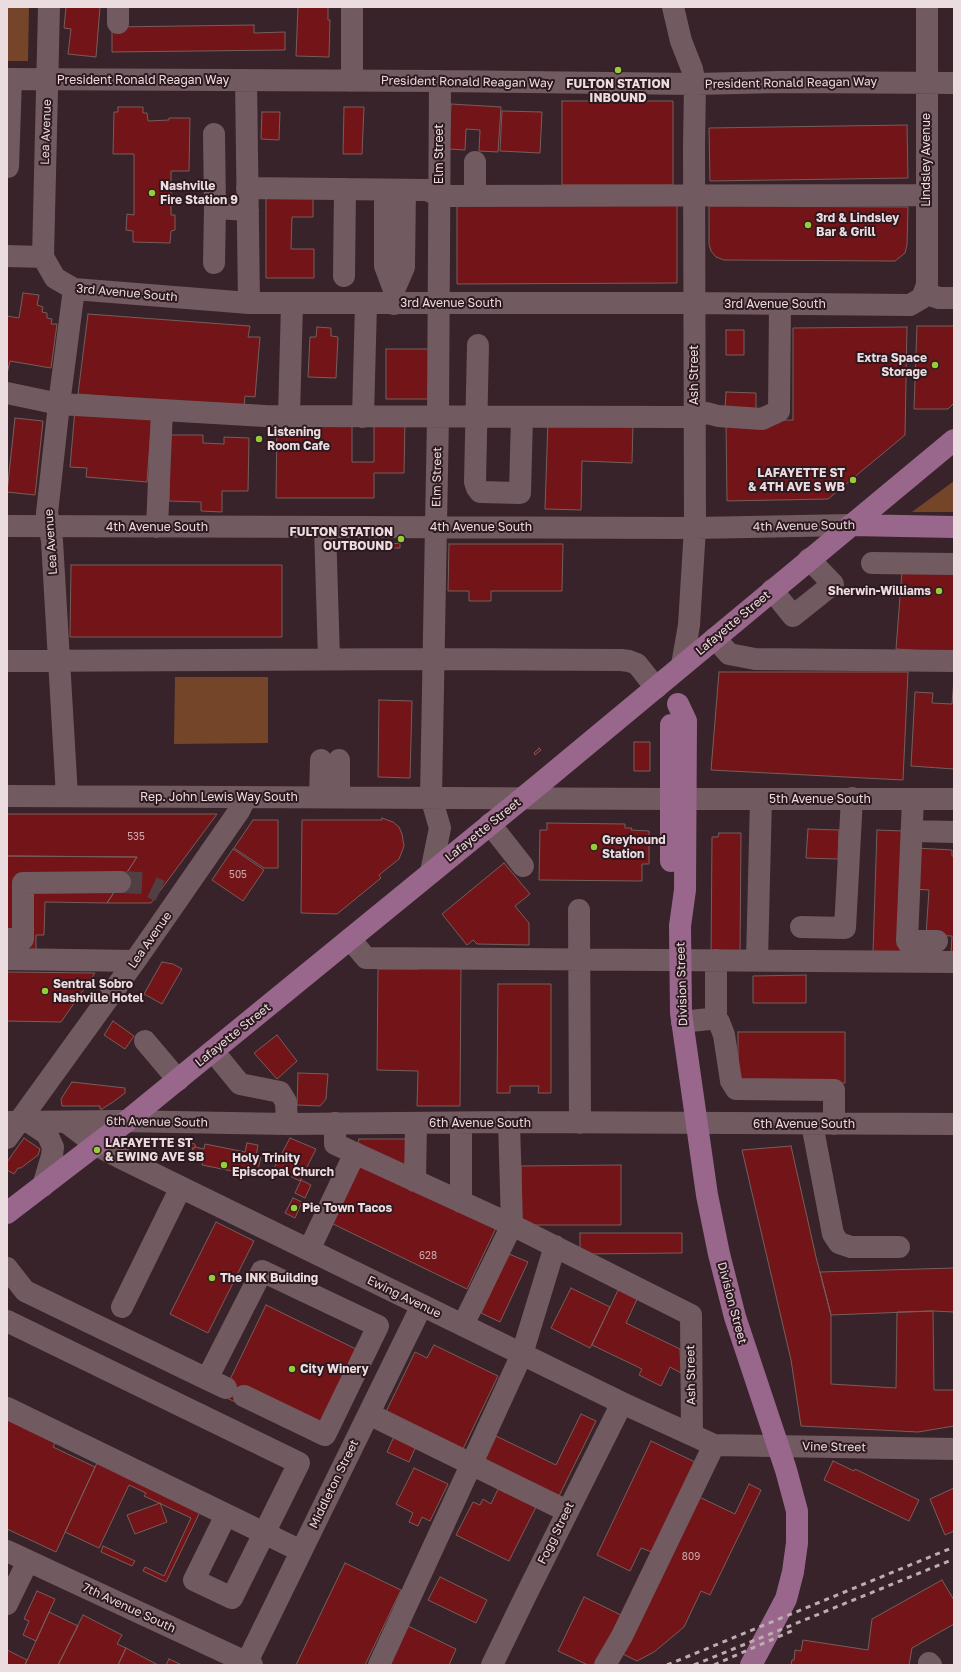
<!DOCTYPE html>
<html>
<head>
<meta charset="utf-8">
<style>
	body { margin:0 }
	#map { position:relative; width:961px; height:1672px; overflow:hidden; background:#372329; font-family:"Golos Text",sans-serif }
	canvas { display:block }
	.frame { position:absolute; inset:0; border:8px solid #eadcdf; pointer-events:none }
</style>
</head>
<body>
<div id="map">
<canvas width="961" height="1672"></canvas>
<div class="frame"></div>
</div>
<script>
const ctx = document.querySelector('canvas').getContext('2d');
ctx.lineJoin = 'round';
function fill(path, color) {
  ctx.fillStyle = color;
  ctx.fill(path, 'evenodd');
}
function toPath(rows) {
  const path = new Path2D();
  for (const r of rows) {
    if (r.length === 3) {
      path.moveTo(r[0] + r[2], r[1]);
      path.arc(r[0], r[1], r[2], 0, 2 * Math.PI);
      continue;
    }
    path.moveTo(r[0], r[1]);
    for (let i = 2; i < r.length; i += 2) path.lineTo(r[i], r[i + 1]);
  }
  return path;
}
function trace(path, color, width, dash) {
  ctx.strokeStyle = color;
  ctx.lineWidth = width;
  ctx.lineCap = dash ? 'butt' : 'round';
  ctx.setLineDash(dash || []);
  ctx.stroke(path);
}
function drawText(font, color, halo, rows, align = 'center') {
  ctx.font = font + ' "Golos Text",sans-serif';
  ctx.lineWidth = 4;
  ctx.setLineDash([]);
  ctx.textBaseline = 'middle';
  ctx.strokeStyle = halo;
  ctx.fillStyle = color;
  for (const [text, x, y, turn = 0] of rows) {
    ctx.save();
    ctx.translate(x, y);
    ctx.rotate((+turn || 0) * Math.PI / 180);
    ctx.textAlign = isNaN(turn) ? turn : align;
    if (halo) ctx.strokeText(text, 0, 0);
    ctx.fillText(text, 0, 0);
    ctx.restore();
  }
}
const green = toPath([
	[7,7,29,7,28,61,7,61],
	[954,481,954,512,912,512],
	[175,677,268,677,268,743,174,744]
]);
const building = toPath([
	[66,7,100,7,96,57,68,54,71,29,64,28,66,7],
	[298,7,328,7,328,20,330,20,329,57,296,56,298,7],
	[254,25,254,33,285,32,285,50,112,52,112,27,254,25],
	[562,101,673,101,673,185,562,185,562,101],
	[451,104,501,107,498,152,479,151,480,130,466,129,465,150,449,149,451,104],
	[118,107,143,107,143,113,147,113,148,121,169,120,169,118,190,118,189,171,171,171,171,215,175,215,175,230,171,231,170,243,133,242,133,231,126,230,127,214,134,215,134,154,113,154,114,112,118,112,118,107],
	[344,107,364,107,362,154,343,154,344,107],
	[502,111,542,112,540,153,500,151,502,111],
	[262,112,280,112,279,140,261,139,262,112],
	[907,125,908,178,710,181,709,128,907,125],
	[266,191,313,191,313,217,292,217,291,249,314,249,314,278,266,278,266,191],
	[677,202,677,283,457,284,457,204,677,202],
	[709,206,908,207,907,245,905,253,895,261,724,260,716,257,711,251,709,244,709,206],
	[23,293,39,295,37,305,43,307,42,312,47,313,47,318,52,319,51,324,57,324,51,368,10,361,7,374,7,316,19,318,23,293],
	[88,314,250,326,248,337,260,337,255,397,245,396,244,407,78,394,88,314],
	[917,326,954,326,954,403,948,409,914,409,917,326],
	[317,327,331,328,331,336,338,337,336,378,308,377,310,337,316,337,317,327],
	[907,327,905,435,828,499,727,501,726,421,793,420,793,328,907,327],
	[726,330,744,330,744,355,726,355,726,330],
	[386,349,429,349,428,399,386,399,386,349],
	[726,392,756,393,756,410,725,410,726,392],
	[75,409,152,415,147,482,86,477,87,468,70,467,75,409],
	[15,418,43,421,35,495,7,492,15,418],
	[374,420,405,420,404,473,374,473,374,498,276,498,277,421,352,422,352,462,374,462,374,420],
	[548,420,633,423,632,463,582,461,581,510,545,509,548,420],
	[169,435,203,435,203,443,224,444,224,437,249,438,248,491,222,491,222,512,201,511,201,502,169,501,169,435],
	[400,543,400,548,391,548,391,544,400,543],
	[449,544,563,544,562,591,491,591,491,601,469,601,469,591,448,591,449,544],
	[71,565,282,565,282,637,70,637,71,565],
	[954,566,954,653,896,649,902,571,954,566],
	[719,672,908,672,903,780,711,770,719,672],
	[954,679,954,769,911,766,915,692,933,693,932,703,952,704,954,679],
	[379,700,412,701,410,778,378,777,379,700],
	[634,742,650,742,650,771,634,771,634,742],
	[539,748,541,750,535,755,534,753,539,748],
	[7,814,217,814,151,903,107,903,137,857,7,856,7,814],
	[382,818,393,822,399,827,402,834,404,846,399,859,379,875,381,878,337,914,301,913,302,820,382,820,382,818],
	[253,820,278,820,278,868,264,868,234,848,253,820],
	[547,823,625,824,625,828,632,828,631,830,649,831,649,864,642,864,642,881,539,880,540,830,547,830,547,823],
	[808,829,839,830,838,859,806,858,808,829],
	[877,830,904,831,900,953,873,952,877,830],
	[719,833,741,833,740,956,711,956,712,837,718,837,719,833],
	[916,848,952,850,952,856,954,856,954,954,951,954,952,936,926,935,929,890,913,889,916,848],
	[233,849,264,870,243,901,212,880,233,849],
	[7,856,137,857,107,903,45,902,44,935,36,935,36,950,7,950,7,856],
	[504,863,530,894,515,906,529,923,529,945,477,944,473,940,467,945,442,914,504,863],
	[162,962,173,964,182,969,162,1004,144,994,162,962],
	[419,966,461,966,460,1106,417,1106,418,1071,377,1070,378,969,419,969,419,966],
	[7,972,95,973,61,1022,7,1021,7,972],
	[806,975,806,1003,753,1003,753,976,806,975],
	[498,984,551,984,551,1093,538,1093,539,1086,510,1086,510,1093,497,1093,498,984],
	[113,1021,134,1036,125,1049,104,1035,113,1021],
	[738,1032,845,1032,845,1083,738,1083,738,1032],
	[277,1035,297,1061,277,1079,254,1053,277,1035],
	[298,1073,328,1074,326,1099,320,1106,297,1105,298,1073],
	[72,1082,125,1088,125,1093,113,1102,102,1109,100,1109,100,1106,62,1106,61,1099,72,1082],
	[24,1138,40,1149,38,1155,21,1168,18,1168,14,1174,7,1170,7,1162,24,1138],
	[290,1138,316,1149,300,1181,274,1168,290,1138],
	[359,1139,406,1139,405,1171,357,1147,359,1139],
	[247,1143,258,1145,256,1156,261,1157,257,1174,243,1171,242,1173,202,1165,203,1160,191,1158,193,1148,195,1147,204,1149,205,1144,245,1152,247,1143],
	[193,1146,2.5],
	[791,1146,816,1257,831,1315,831,1384,896,1388,897,1312,933,1311,934,1390,954,1390,954,1426,918,1432,801,1426,791,1360,742,1150,791,1146],
	[359,1163,496,1228,467,1289,331,1223,359,1163],
	[621,1165,621,1225,521,1225,521,1166,621,1165],
	[301,1180,311,1185,305,1198,295,1193,301,1180],
	[293,1198,302,1202,295,1218,285,1213,293,1198],
	[216,1222,254,1241,208,1333,170,1314,216,1222],
	[580,1233,682,1233,682,1253,580,1254,580,1233],
	[509,1254,528,1262,500,1322,481,1313,509,1254],
	[954,1268,954,1312,933,1311,831,1315,820,1272,954,1268],
	[620,1286,639,1295,626,1323,680,1349,681,1373,670,1367,661,1386,639,1375,642,1369,592,1345,620,1286],
	[571,1288,610,1307,590,1348,551,1328,571,1288],
	[266,1305,358,1350,321,1425,240,1404,222,1396,266,1305],
	[434,1345,498,1376,462,1451,385,1414,415,1352,427,1358,434,1345],
	[581,1414,596,1421,559,1496,485,1460,496,1436,556,1465,581,1414],
	[7,1420,55,1443,53,1447,95,1467,56,1552,7,1529,7,1420],
	[396,1432,418,1442,409,1462,387,1452,396,1432],
	[651,1441,695,1462,652,1552,641,1548,630,1571,597,1555,651,1441],
	[833,1461,854,1471,855,1469,919,1500,909,1521,824,1480,833,1461],
	[97,1463,200,1512,166,1582,143,1571,145,1567,164,1576,191,1518,144,1496,146,1493,129,1485,99,1548,65,1532,97,1463],
	[414,1468,448,1484,430,1521,422,1517,418,1526,409,1522,413,1513,396,1504,414,1468],
	[749,1484,761,1490,710,1595,701,1591,684,1627,654,1652,637,1661,619,1652,695,1495,735,1514,749,1484],
	[954,1488,954,1531,945,1535,930,1499,954,1488],
	[498,1489,536,1507,509,1561,456,1535,473,1502,480,1505,483,1499,491,1504,498,1489],
	[160,1503,167,1522,135,1534,127,1515,160,1503],
	[103,1546,135,1561,132,1566,101,1552,103,1546],
	[345,1563,401,1590,365,1665,296,1665,345,1563],
	[440,1577,487,1600,476,1623,428,1600,440,1577],
	[942,1580,954,1600,954,1624,912,1648,909,1665,791,1665,792,1660,794,1660,795,1650,801,1651,803,1640,868,1650,872,1619,942,1580],
	[37,1591,55,1599,36,1641,23,1635,29,1621,24,1619,37,1591],
	[584,1597,621,1615,596,1665,588,1665,558,1651,584,1597],
	[49,1612,78,1626,58,1665,25,1665,49,1612],
	[83,1615,122,1635,117,1644,126,1648,118,1665,58,1665,83,1615],
	[408,1626,456,1649,449,1665,389,1665,408,1626],
	[126,1648,158,1665,118,1665,126,1648],
	[7,1650,27,1660,25,1665,7,1665,7,1650],
	[169,1659,182,1665,166,1665,169,1659]
]);
const minorTunnel = toPath([
	[120,882,143,883,160,891]
]);
const minor = toPath([
	[673,7,681,41,692,69,695,84,694,146,695,528,689,625,682,665],
	[118,23,118,7],
	[7,79,440,81,695,84,780,82,954,83],
	[246,80,249,303],
	[352,81,352,7],
	[214,134,215,208,248,210],
	[475,162,475,196],
	[7,167,8,167,11,79],
	[247,188,427,190,439,196,926,195],
	[385,190,385,266,394,290,394,304],
	[7,256,43,257,55,278,74,289,249,303,694,303,910,305,922,298,927,285,927,7],
	[43,257,49,7],
	[214,263,215,208],
	[344,276,345,189],
	[394,290,404,267,405,190],
	[924,293,939,298,954,298],
	[478,345,475,482,477,488,480,492,520,493,522,417],
	[7,393,59,404,265,416,684,417,694,417,707,413,718,416,762,419,779,411,780,304],
	[289,416,292,303],
	[363,417,366,304],
	[7,526,695,528,851,525],
	[157,527,162,410],
	[325,527,329,659],
	[872,563,954,564],
	[772,590,793,616,833,584,809,559],
	[715,638,729,654,755,659,954,661],
	[7,661,434,659,621,660,629,661,637,664,656,688],
	[7,796,670,799],
	[67,796,52,541,47,513,59,404,74,289],
	[320,797,321,760],
	[339,797,339,760],
	[686,799,954,799],
	[913,799,907,941,937,941],
	[490,824,523,866],
	[912,831,954,832],
	[431,872,440,828,431,797,438,417,440,81],
	[579,910,580,1123],
	[801,927,845,928,852,798],
	[7,939,23,939,23,883,120,882],
	[350,939,366,958,954,962],
	[7,959,135,961],
	[716,960,716,1019],
	[757,960,761,799],
	[682,1022,709,1019,716,1019,719,1022,724,1035,731,1081,736,1089,834,1090,834,1124],
	[145,1041,178,1080],
	[213,1051,240,1084,280,1092,286,1102,287,1124],
	[7,1122,118,1121,287,1124,509,1122,954,1124],
	[29,1122,47,1134,53,1147,52,1156,43,1186],
	[66,1122,96,1145,119,1157,622,1403,714,1445,954,1449],
	[335,1123,335,1144,514,1226,691,1315,692,1435],
	[461,1123,461,1202],
	[812,1124,833,1234,839,1243,851,1247,899,1247],
	[7,1138,135,961,239,811,246,797],
	[415,1181,416,1123],
	[309,1250,355,1153],
	[7,1268,25,1291,207,1379],
	[122,1307,181,1187],
	[7,1321,299,1463,232,1598,194,1580,226,1515],
	[463,1325,512,1225,509,1122],
	[226,1388,207,1379,262,1271,378,1326,325,1435,244,1396],
	[7,1408,301,1551],
	[369,1414,567,1511],
	[7,1551,252,1665],
	[7,1604,28,1561],
	[247,1662,422,1305],
	[929,1663,931,1665],
	[379,1665,522,1354,555,1246],
	[492,1665,527,1593,622,1403],
	[605,1665,622,1636,714,1445]
]);
const major = toPath([
	[851,525,954,527],
	[678,704,686,721,685,890,680,926,681,1013,707,1195,719,1254,735,1317,786,1470,797,1511,797,1543,793,1572,786,1599,751,1665],
	[671,861,671,725],
	[7,1213,127,1121,541,783,954,440]
]);
const rail = toPath([
	[667,1665,954,1547],
	[694,1665,954,1559],
	[714,1665,794,1630]
]);
const markers = [
	[618,70,4,"#96cc39"],
	[152,193,4,"#96cc39"],
	[808,225,4,"#96cc39"],
	[935,365,4,"#96cc39"],
	[259,439,4,"#96cc39"],
	[853,480,4,"#96cc39"],
	[401,539,4,"#96cc39"],
	[939,591,4,"#96cc39"],
	[594,847,4,"#96cc39"],
	[45,991,4,"#96cc39"],
	[97,1150,4,"#96cc39"],
	[224,1165,4,"#96cc39"],
	[294,1208,4,"#96cc39"],
	[212,1278,4,"#96cc39"],
	[292,1369,4,"#96cc39"]
];
const numberNames = [
	["535",136,837],
	["505",238,875],
	["628",428,1256],
	["809",691,1557]
];
const streetNames = [
	["President Ronald Reagan Way",143,80],
	["President Ronald Reagan Way",467,82,1],
	["President Ronald Reagan Way",791,83,-1],
	["Lea Avenue",46,132,-88],
	["Elm Street",439,154,-90],
	["Lindsley Avenue",926,160,-90],
	["3rd Avenue South",127,293,5],
	["3rd Avenue South",451,303],
	["3rd Avenue South",775,304],
	["Ash Street",694,375,-90],
	["Elm Street",437,477,-89],
	["4th Avenue South",804,526,-1],
	["4th Avenue South",157,527],
	["4th Avenue South",481,527],
	["Lea Avenue",51,542,-94],
	["Lafayette Street",733,623,-40],
	["Rep. John Lewis Way South",219,797],
	["5th Avenue South",820,799],
	["Lafayette Street",483,830,-39],
	["Lea Avenue",150,940,-55],
	["Division Street",682,984,-92],
	["Lafayette Street",233,1035,-39],
	["6th Avenue South",157,1122,1],
	["6th Avenue South",480,1123],
	["6th Avenue South",804,1124],
	["Ewing Avenue",404,1297,26],
	["Division Street",732,1303,75],
	["Ash Street",691,1375,-91],
	["Vine Street",834,1447,1],
	["Middleton Street",334,1484,-64],
	["Fogg Street",556,1533,-64],
	["7th Avenue South",129,1608,25]
];
const poiNames = [
	["FULTON STATION",618,84,"center"],
	["INBOUND",618,98,"center"],
	["Nashville",160,186],
	["Fire Station 9",160,200],
	["3rd & Lindsley",816,218],
	["Bar & Grill",816,232],
	["Extra Space",927,358,"right"],
	["Storage",927,372,"right"],
	["Listening",267,432],
	["Room Cafe",267,446],
	["LAFAYETTE ST",845,473,"right"],
	["& 4TH AVE S WB",845,487,"right"],
	["FULTON STATION",393,532,"right"],
	["OUTBOUND",393,546,"right"],
	["Sherwin-Williams",931,591,"right"],
	["Greyhound",602,840],
	["Station",602,854],
	["Sentral Sobro",53,984],
	["Nashville Hotel",53,998],
	["LAFAYETTE ST",105,1143],
	["& EWING AVE SB",105,1157],
	["Holy Trinity",232,1158],
	["Episcopal Church",232,1172],
	["Pie Town Tacos",302,1208],
	["The INK Building",220,1278],
	["City Winery",300,1369]
];
fill(green, '#754529');
fill(building, '#731518');
trace(building, '#765e5b', 1);
trace(minorTunnel, '#523f44', 22, [22, 11]);
trace(minor, '#715a60', 22);
trace(major, '#99678b', 22);
trace(rail, '#bdadb1', 3, [5, 5]);
for (const [x, y, r, color] of markers) {
  const dot = new Path2D();
  dot.arc(x, y, r, 0, 2 * Math.PI);
  ctx.fillStyle = color;
  ctx.fill(dot);
  trace(dot, '#2d191f', 1.5);
}
drawText('10px', '#ccaaad', null, numberNames);
drawText('12px', '#eadcdf', '#2d191f', streetNames);
drawText('bold 12px', '#eadcdf', '#2d191f', poiNames, 'left');
</script>
</body>
</html>
